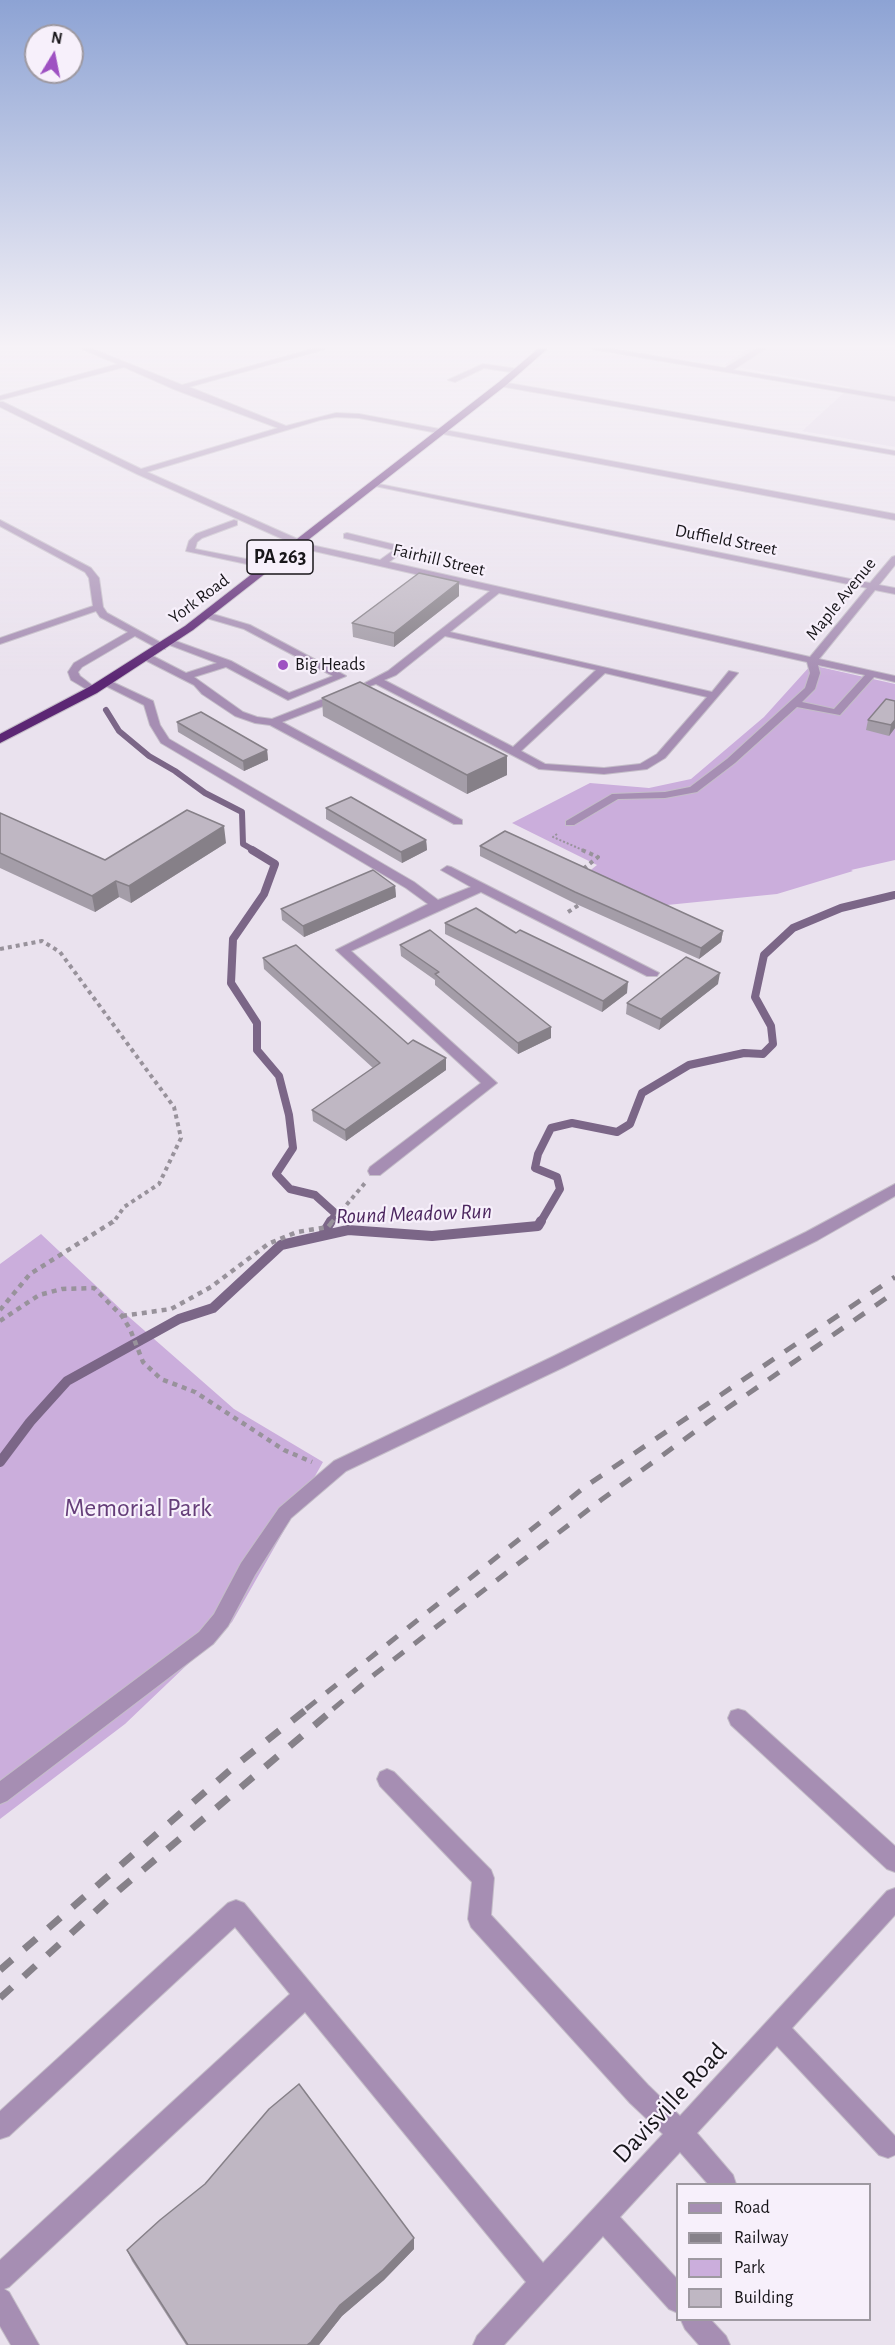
<!DOCTYPE html>
<html>
<head>
<meta charset="utf-8">
<style>
	body { margin:0 }
	#map { position:relative; width:895px; height:2345px; overflow:hidden; background:#eae2ee; font-family:"Alegreya Sans",sans-serif }
	canvas { display:block }
	.legend { position:absolute; left:676px; top:2183px; width:195px; height:138px; box-sizing:border-box; background:#f7f0fb; border:2px solid #9e99a1; margin:0; padding:8px 10px; list-style:none; font-size:18px; color:#18161a }
	.legend li { display:flex; align-items:center; gap:12px; height:30px }
	.legend b { width:30px; border:2px solid #9e99a1 }
	.north { position:absolute; left:24px; top:24px; width:60px; height:60px; box-sizing:border-box; background:#f7f0fb; border:2px solid #9e99a1; border-radius:50%; rotate:10deg; font-size:16px; font-weight:700; line-height:24px; text-align:center; color:#18161a }
	.north::after { content:''; display:block; margin:auto; width:21px; height:27px; background:#9e51c2; clip-path:polygon(50% 0,100% 100%,50% 72%,0 100%) }
</style>
</head>
<body>
<div id="map">
<canvas width="895" height="2345"></canvas>
<ul class="legend">
<li><b style="height:8px;background:#a68eb3"></b>Road</li>
<li><b style="height:8px;background:#868189"></b>Railway</li>
<li><b style="height:16px;background:#cbaedc"></b>Park</li>
<li><b style="height:16px;background:#bfb7c3"></b>Building</li>
</ul>
<div class="north">N</div>
</div>
<script>
const ctx = document.querySelector('canvas').getContext('2d');
ctx.lineJoin = 'round';
function fill(path, color) {
  ctx.fillStyle = color;
  ctx.fill(path, 'evenodd');
}
function toPath(rows) {
  const path = new Path2D();
  for (const r of rows) {
    path.moveTo(r[0], r[1]);
    for (let i = 2; i < r.length; i += 2) path.lineTo(r[i], r[i + 1]);
  }
  return path;
}
function trace(path, color, width, dash) {
  ctx.strokeStyle = color;
  ctx.lineWidth = width;
  ctx.lineCap = dash ? 'butt' : 'round';
  ctx.setLineDash(dash || []);
  ctx.stroke(path);
}
function drawText(font, color, halo, rows, align = 'center') {
  ctx.font = font + ' "Alegreya Sans",sans-serif';
  ctx.lineWidth = 4.5;
  ctx.setLineDash([]);
  ctx.textBaseline = 'middle';
  ctx.strokeStyle = halo;
  ctx.fillStyle = color;
  for (const [text, x, y, turn = 0] of rows) {
    ctx.save();
    ctx.translate(x, y);
    ctx.rotate((+turn || 0) * Math.PI / 180);
    ctx.textAlign = isNaN(turn) ? turn : align;
    if (halo) ctx.strokeText(text, 0, 0);
    ctx.fillText(text, 0, 0);
    ctx.restore();
  }
}
const built = toPath([
	[748,349,895,349,895,447,802,431,850,387,724,365]
]);
const green = toPath([
	[811,665,895,684,895,860,851,870,853,871,777,894,667,905,587,873,597,865,512,823,590,783,649,788,691,779,764,717],
	[41,1234,129,1317,234,1409,323,1462,232,1622,125,1724,0,1819,0,1264]
]);
const streamFar2 = toPath([
	[106,710,119,731,149,756,175,771,205,793,242,812,243,844,255,851]
]);
const streamFar1 = toPath([
	[252,850,275,864,264,894,233,939,231,983,257,1023,257,1050,279,1076,289,1115,293,1148,276,1174,290,1189,315,1195,336,1214,330,1223],
	[540,1223,560,1189,557,1177,535,1168,538,1154,551,1128,572,1123,617,1132,630,1124,642,1093,689,1065,744,1053,763,1054,773,1044,771,1026,755,997,764,955,793,928,841,908,895,895]
]);
const stream = toPath([
	[322,1236,331,1221],
	[0,1462,30,1422,67,1381,179,1319,213,1308,281,1245,348,1230,432,1236,538,1226,541,1221]
]);
const pathFar2 = toPath([
	[557,834,553,837,585,851]
]);
const pathFar1 = toPath([
	[582,850,598,857,583,869],
	[568,912,582,903],
	[0,949,42,941,60,952,174,1107,181,1138,159,1184,124,1207,113,1223],
	[331,1223,365,1183]
]);
const path = toPath([
	[0,1310,30,1274,114,1221],
	[122,1316,171,1309,211,1287,268,1244,297,1232,328,1227,333,1221],
	[0,1321,39,1295,62,1289,94,1288,122,1316,130,1329,143,1362,161,1379,195,1392,284,1450,312,1462]
]);
const minor = toPath([
	[82,349,92,349,182,385,313,349,325,349,189,387,286,426,336,413,359,414,895,514,895,520,359,418,336,417,320,420,147,472,311,545,380,560,394,550,344,538,344,534,347,533,404,547,404,551,389,562,810,657,867,588,370,485,374,483,870,583,892,557,895,556,895,565,879,585,895,588,895,594,875,590,819,659,895,676,895,682,874,677,840,715,797,707,735,763,697,792,665,798,618,799,574,825,566,825,566,821,612,794,665,792,690,787,727,759,805,688,810,673,807,662,499,593,450,632,712,692,729,671,738,673,665,758,647,769,604,774,539,769,376,684,370,686,365,683,388,671,490,591,305,549,137,474,0,407,0,402,3,402,141,469,278,428,176,390,124,367,0,400,0,396,118,364,82,349],
	[445,636,596,670,513,747,384,680,396,675,445,636],
	[818,665,865,675,834,709,802,702,815,689,820,673,818,665],
	[605,673,707,697,657,754,640,764,604,768,545,764,521,751,605,673],
	[593,349,611,349,725,368,756,349,765,349,733,370,895,397,895,401,593,349],
	[483,364,518,369,522,371,518,373,484,368,455,382,448,380,483,364],
	[502,382,895,451,895,455,499,386,502,382],
	[0,520,91,568,99,578,103,607,107,613,165,645,165,649,159,649,135,636,82,667,78,672,80,676,98,690,93,693,71,680,68,672,74,663,128,632,100,617,96,611,0,644,0,638,93,606,89,578,85,572,0,526,0,520],
	[234,520,237,521,237,525,202,538,197,542,195,549,246,559,266,545,293,551,289,554,268,551,255,561,273,564,273,568,270,569,186,551,189,541,196,534,234,520],
	[206,612,250,625,346,676,288,700,226,667,194,677,243,712,257,717,272,719,336,694,344,694,344,698,282,722,462,820,462,824,454,824,270,725,255,723,235,716,202,694,194,685,143,659,143,655,151,655,186,673,217,663,167,644,167,640,170,639,231,661,289,693,333,676,244,629,203,617,201,615,206,612],
	[106,679,153,701,160,725,169,739,414,882,438,900,471,887,441,870,447,866,451,867,659,973,657,976,647,976,481,892,351,951,497,1083,380,1175,370,1175,368,1171,370,1167,481,1083,336,950,428,904,406,888,161,743,150,725,144,705,102,684,101,682,106,679],
	[895,1184,895,1196,818,1240,564,1367,346,1471,291,1518,255,1575,228,1626,213,1644,7,1801,0,1804,0,1781,199,1632,214,1614,241,1563,279,1508,334,1461,552,1357,806,1232,895,1184],
	[738,1709,745,1711,895,1846,895,1872,887,1869,731,1725,728,1718,731,1711,738,1709],
	[387,1769,394,1772,491,1870,494,1878,491,1915,648,2085,680,2116,887,1891,895,1888,895,1915,792,2028,895,2136,895,2155,888,2158,879,2155,777,2046,697,2133,733,2175,736,2184,708,2184,680,2152,620,2217,678,2280,678,2313,669,2309,603,2236,504,2345,473,2345,477,2336,526,2282,305,2012,9,2287,4,2289,9,2292,39,2345,11,2345,0,2326,0,2260,290,1994,235,1927,9,2136,0,2139,0,2111,228,1903,236,1900,244,1903,543,2263,663,2134,630,2103,471,1927,468,1919,472,1882,380,1786,377,1779,380,1772,387,1769],
	[681,2320,711,2320,726,2336,730,2345,699,2345,685,2329,681,2320]
]);
const highway = toPath([
	[538,349,547,349,505,386,193,630,97,693,0,743,0,734,89,687,185,626,499,382,538,349]
]);
const railFar1 = toPath([
	[306,1709,586,1486,895,1277],
	[333,1709,375,1674,601,1500,726,1409,895,1292]
]);
const rail = toPath([
	[0,1970,236,1765,308,1708],
	[0,1998,119,1890,335,1708]
]);
const wall = toPath([
	[459,582,459,596,394,647,353,637,352,623],
	[322,698,507,756,507,775,467,794,323,716],
	[895,701,895,728,889,736,866,730,868,720],
	[177,722,267,750,268,760,244,771,178,732],
	[326,808,426,840,427,850,402,863,326,819],
	[0,813,105,860,226,843,131,903,119,897,95,912,0,868],
	[480,846,723,931,721,942,699,959,574,903,480,856],
	[395,886,396,897,304,937,282,920,281,909],
	[445,923,627,993,602,1012,445,934],
	[400,945,551,1027,551,1038,518,1054,435,985,435,980,401,956],
	[263,958,408,1044,446,1070,346,1141,313,1121,312,1110,373,1068,264,969],
	[718,984,659,1030,626,1014,627,1003],
	[414,2249,384,2280,342,2316,319,2345,186,2345,132,2261,127,2250]
]);
const shadedWall = toPath([
	[459,582,459,596,394,647,394,633],
	[895,720,895,728,889,736,891,725],
	[267,750,268,760,244,771,243,761],
	[507,756,507,775,467,794,467,775],
	[224,826,226,843,131,903,129,886],
	[426,840,427,850,402,863,401,852],
	[116,881,119,897,95,912,92,896],
	[395,886,396,897,304,937,303,926],
	[723,931,721,942,699,959,701,948],
	[720,973,718,984,659,1030,661,1019],
	[628,982,627,993,602,1012,603,1001],
	[551,1027,551,1038,518,1054,518,1043],
	[446,1058,446,1070,346,1141,345,1130],
	[414,2238,414,2249,384,2280,342,2316,319,2345,307,2345,340,2305]
]);
const building = toPath([
	[419,573,459,582,394,633,352,623,419,573],
	[360,682,507,756,467,775,322,698,360,682],
	[886,699,895,701,895,720,891,725,868,720,886,699],
	[201,712,267,750,243,761,177,722,201,712],
	[351,797,426,840,401,852,326,808,351,797],
	[187,810,224,826,129,886,116,881,92,896,0,853,0,813,105,860,187,810],
	[505,831,723,931,701,948,575,892,480,846,505,831],
	[373,870,395,886,303,926,281,909,373,870],
	[476,908,516,933,520,930,628,982,603,1001,445,923,476,908],
	[430,930,551,1027,518,1043,435,974,439,972,400,945,430,930],
	[296,945,408,1044,413,1040,446,1058,345,1130,312,1110,380,1063,263,958,296,945],
	[686,957,720,973,661,1019,627,1003,686,957],
	[299,2084,414,2238,383,2270,340,2305,311,2342,307,2345,188,2345,127,2250,160,2220,205,2184,269,2109,299,2084]
]);
const markers = [
	[283,665,6,"#9e51c2"]
];
const farStreetnames = [
	["Duffield Street",726,540,11],
	["Fairhill Street",439,560,13],
	["York Road",199,599,-37],
	["Maple Avenue",841,599,-51]
];
const farPoinames = [
	["Big Heads",295,665]
];
const shields = [
	[280,557,66]
];
const shieldNames = [
	["PA 263",280,557]
];
const waterNames = [
	["Round Meadow Run",414,1214,-2]
];
const nearParknames = [
	["Memorial Park",138,1508]
];
const nearStreetnames = [
	["Davisville Road",670,2103,-47]
];
fill(built, '#e0d5e7');
fill(green, '#cbaedc');
trace(streamFar2, '#7b6687', 6);
trace(streamFar1, '#7b6687', 8);
trace(stream, '#7b6687', 10);
trace(minor, '#c4bdc8', 2);
trace(highway, '#c4bdc8', 2);
trace(pathFar2, '#98929b', 2, [2, 2]);
trace(pathFar1, '#98929b', 4, [4, 4]);
trace(path, '#98929b', 4.5, [5, 5]);
fill(minor, '#a68eb3');
fill(highway, '#5c2774');
trace(railFar1, '#868189', 5, [13, 13]);
trace(rail, '#868189', 7, [16, 16]);
fill(wall, '#a49da8');
fill(shadedWall, '#868088');
fill(building, '#bfb7c3');
trace(building, '#868088', 1.5);
const sky = ctx.createLinearGradient(0, 0, 0, 678);
sky.addColorStop(0, '#8da3d4');
sky.addColorStop(0.51, '#f6f2f7');
sky.addColorStop(1, '#f6f2f700');
ctx.fillStyle = sky;
ctx.fillRect(0, 0, 895, 678);
for (const [x, y, r, color] of markers) {
  const dot = new Path2D();
  dot.arc(x, y, r, 0, 2 * Math.PI);
  ctx.fillStyle = color;
  ctx.fill(dot);
  trace(dot, '#f7f0fb', 2);
}
drawText('18px', '#18161a', '#f7f0fb', farStreetnames);
drawText('18px', '#18161a', '#f7f0fb', farPoinames, 'left');
for (const [x, y, w] of shields) {
  const box = new Path2D();
  box.roundRect(x - w / 2, y - 17, w, 34, 4.5);
  ctx.fillStyle = '#f7f0fb';
  ctx.fill(box);
  trace(box, '#18161a', 1.5);
}
drawText('bold 20px', '#18161a', null, shieldNames);
drawText('italic 22px', '#4c265f', '#f7f0fb', waterNames);
drawText('26px', '#653e79', '#f7f0fb', nearParknames);
drawText('26px', '#18161a', '#f7f0fb', nearStreetnames);
</script>
</body>
</html>
